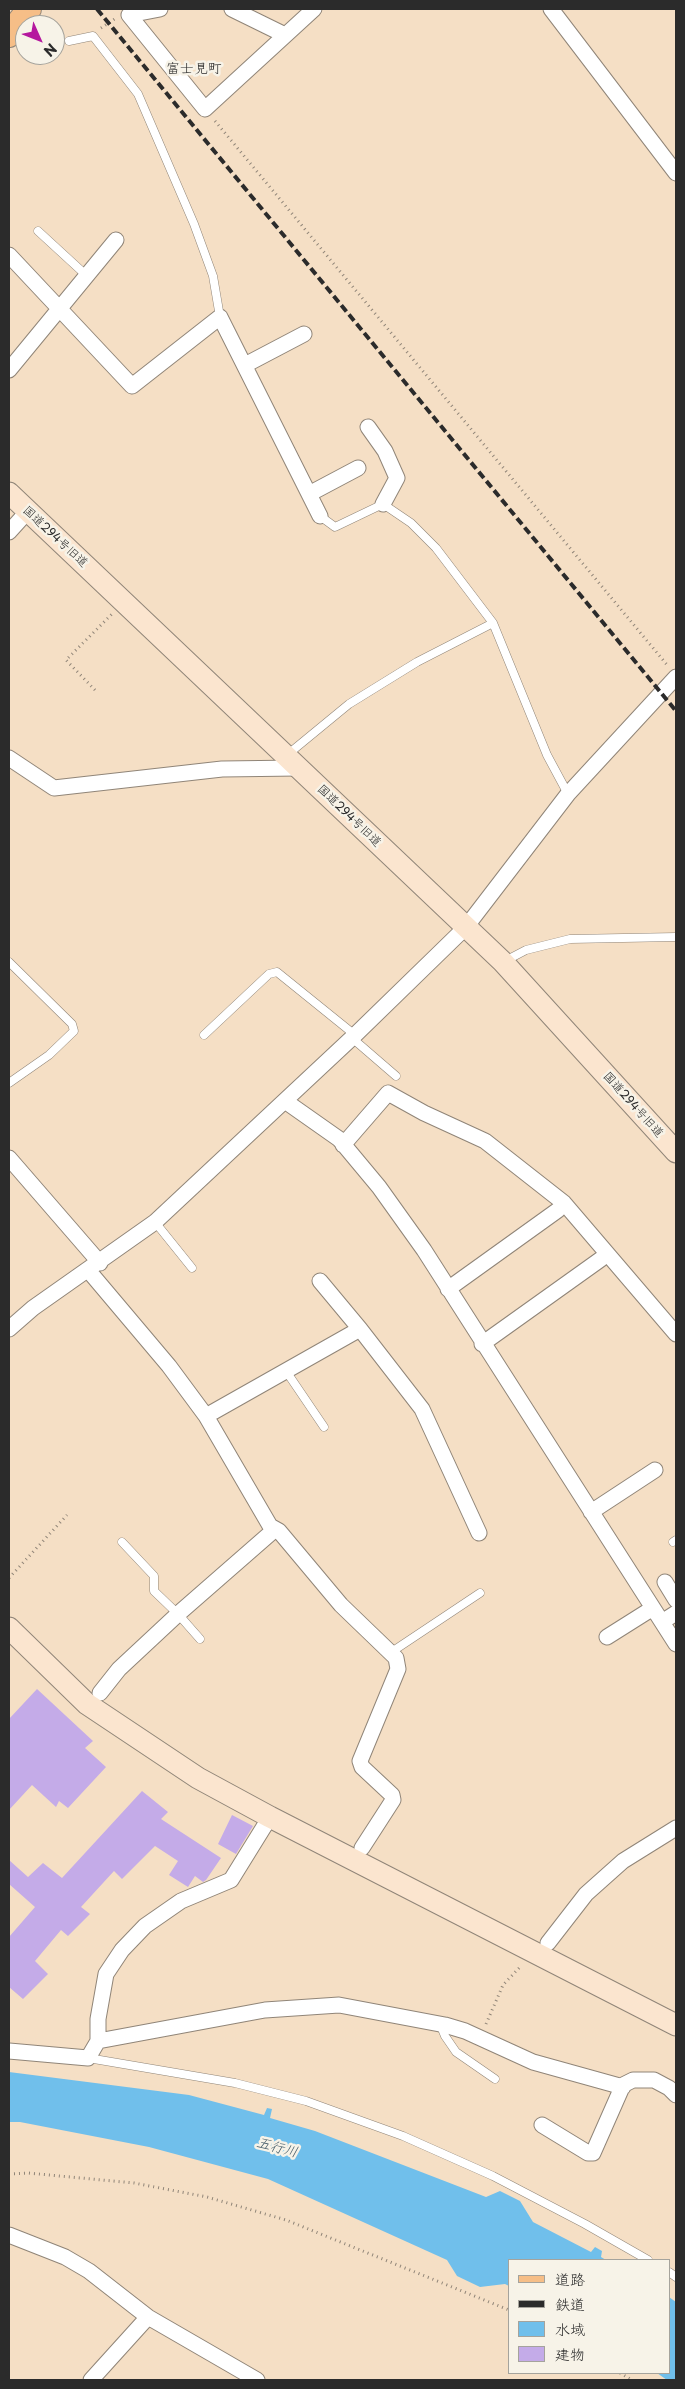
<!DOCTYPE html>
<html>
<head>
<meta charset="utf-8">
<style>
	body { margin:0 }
	#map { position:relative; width:685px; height:2389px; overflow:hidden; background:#f5dfc5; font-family:"Playpen Sans","Klee One",sans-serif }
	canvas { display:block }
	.frame { position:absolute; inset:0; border:10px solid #2b2b2b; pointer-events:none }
	.legend { position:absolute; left:508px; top:2259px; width:162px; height:115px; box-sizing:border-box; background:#f7f3e8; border:1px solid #a5a39c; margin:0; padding:6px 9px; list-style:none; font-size:15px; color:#2b2b2b }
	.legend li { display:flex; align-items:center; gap:10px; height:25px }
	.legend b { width:25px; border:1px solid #a5a39c }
	.north { position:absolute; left:15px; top:15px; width:50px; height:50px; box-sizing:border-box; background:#f7f3e8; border:1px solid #a5a39c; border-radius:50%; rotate:134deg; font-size:14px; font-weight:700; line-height:20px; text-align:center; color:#2b2b2b }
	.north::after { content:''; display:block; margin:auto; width:18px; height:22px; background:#b5179e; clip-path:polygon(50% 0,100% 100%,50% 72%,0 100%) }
</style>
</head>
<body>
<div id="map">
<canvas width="685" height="2389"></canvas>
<div class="frame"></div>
<ul class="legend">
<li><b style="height:6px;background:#f6be87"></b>道路</li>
<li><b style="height:6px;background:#2b2b2b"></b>鉄道</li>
<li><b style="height:14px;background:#70bfeb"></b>水域</li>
<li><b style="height:14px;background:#c4abe8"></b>建物</li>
</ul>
<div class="north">N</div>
</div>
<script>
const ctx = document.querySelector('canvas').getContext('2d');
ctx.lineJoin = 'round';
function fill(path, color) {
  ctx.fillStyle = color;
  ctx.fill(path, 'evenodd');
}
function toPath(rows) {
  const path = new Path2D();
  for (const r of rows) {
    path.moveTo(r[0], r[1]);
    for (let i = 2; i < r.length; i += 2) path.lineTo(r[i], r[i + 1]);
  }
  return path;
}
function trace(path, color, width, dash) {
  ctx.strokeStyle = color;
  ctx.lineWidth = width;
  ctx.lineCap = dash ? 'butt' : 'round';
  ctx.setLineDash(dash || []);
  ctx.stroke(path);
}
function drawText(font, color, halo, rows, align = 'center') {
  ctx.font = font + ' "Playpen Sans","Klee One",sans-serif';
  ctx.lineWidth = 5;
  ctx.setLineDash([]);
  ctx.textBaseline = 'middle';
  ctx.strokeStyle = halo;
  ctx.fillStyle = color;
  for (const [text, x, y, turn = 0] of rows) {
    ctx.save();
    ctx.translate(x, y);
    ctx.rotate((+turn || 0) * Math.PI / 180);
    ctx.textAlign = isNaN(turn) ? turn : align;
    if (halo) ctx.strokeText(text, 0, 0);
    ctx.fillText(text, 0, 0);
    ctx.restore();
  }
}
const water = toPath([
	[9,2072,189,2095,264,2115,267,2108,272,2109,270,2118,315,2131,486,2197,500,2191,520,2201,533,2222,591,2252,595,2247,602,2251,601,2257,606,2260,509,2260,509,2286,505,2284,480,2287,457,2276,447,2260,268,2179,149,2147,20,2122,9,2122],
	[669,2297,676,2302,676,2380,667,2380,657,2373,669,2373]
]);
const building = toPath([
	[37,1689,93,1741,85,1748,106,1767,68,1808,59,1801,56,1807,32,1785,9,1810,9,1719],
	[142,1791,168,1812,161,1819,221,1858,206,1880,203,1882,195,1876,188,1887,169,1875,178,1861,155,1846,122,1879,114,1871,81,1907,90,1914,68,1936,61,1930,35,1961,48,1974,23,1999,9,1987,9,1937,35,1907,9,1884,9,1860,28,1877,43,1863,62,1878],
	[232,1815,253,1826,236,1854,218,1844]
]);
const path = toPath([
	[101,28,116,18],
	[215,121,668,666],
	[95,690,66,660,112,614],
	[9,1578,67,1515],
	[486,2024,503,1985,521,1966],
	[9,2174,28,2173,134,2183,207,2197,286,2220,509,2310],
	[620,2373,632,2380]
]);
const lane = toPath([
	[69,41,93,36,138,94,194,224,213,276,220,317],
	[38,231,87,276],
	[320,516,335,527,383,504,411,523,436,548,493,623,547,755,568,794],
	[287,755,349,704,417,662,493,623],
	[505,961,526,950,570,939,676,937],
	[9,962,72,1024,74,1031,49,1055,9,1083],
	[204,1035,269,974,277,972,355,1035],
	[352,1038,396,1076],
	[155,1222,192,1268],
	[286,1371,324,1427],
	[122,1542,154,1576,154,1591,178,1614,200,1639],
	[673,1542,676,1540],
	[390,1653,480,1593],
	[440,2024,445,2036,456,2052,495,2079],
	[88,2058,235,2083,306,2101,403,2136,493,2176,585,2224,648,2260],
	[669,2272,676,2277]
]);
const street = toPath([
	[160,9,129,15,205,109,314,9],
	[232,9,285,35],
	[551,9,676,173],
	[9,255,132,386,220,317,320,516],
	[245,365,304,334],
	[9,370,116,240],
	[368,427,385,451,397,478,383,504],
	[309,494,358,468],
	[9,532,28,511],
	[9,758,54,788,222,769,298,768],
	[285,1101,339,1139,379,1187,424,1250,676,1644],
	[343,1145,388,1093,424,1113,485,1141,564,1203,676,1334],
	[9,1158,100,1263],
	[88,1270,169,1366,206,1416,273,1531,178,1614,119,1669,100,1693],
	[448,1289,558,1210],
	[9,1329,33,1308,155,1222,355,1035,466,927,568,794,676,677],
	[360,1329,422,1409,479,1533],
	[482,1344,601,1259],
	[206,1416,360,1329,320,1281],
	[591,1512,655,1470],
	[270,1526,279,1531,341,1605,396,1658,398,1669,360,1761,362,1767,392,1795,393,1800,362,1848],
	[665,1582,676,1600],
	[662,1622,676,1613],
	[607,1637,653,1608],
	[548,1943,586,1894,623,1861,676,1828],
	[98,2041,265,2010,339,2005,445,2025,465,2031,533,2062,623,2087],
	[9,2051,88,2058,98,2041,98,2019,106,1974,122,1950,145,1926,181,1901,231,1880,270,1817],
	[542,2125,588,2153,593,2153,623,2085,633,2080,654,2080,669,2088,676,2095],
	[9,2235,65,2257,89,2271,148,2317,257,2380],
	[91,2380,148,2317]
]);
const secondary = toPath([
	[9,493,503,962,676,1152],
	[9,1628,87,1704,198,1778,270,1817,676,2025]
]);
const primary = toPath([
	[9,35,29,9]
]);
const rail = toPath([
	[97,9,676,711]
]);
const streetNames = [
	["国道294号旧道",55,537,43],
	["国道294号旧道",349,816,44],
	["国道294号旧道",633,1105,48]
];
const neighbourhoodNames = [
	["富士見町",194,69]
];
const waterNames = [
	["五行川",277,2148,15]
];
fill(water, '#70bfeb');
fill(building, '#c4abe8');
trace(lane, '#908578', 9);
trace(street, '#908578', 17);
trace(secondary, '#908578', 23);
trace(primary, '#908578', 26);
trace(path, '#908578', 3, [1, 4]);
trace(lane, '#fff', 8);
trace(street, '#fff', 15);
trace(secondary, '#fbe5cf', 21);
trace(primary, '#f6be87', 24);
trace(rail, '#2b2b2b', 4, [8, 4]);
drawText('12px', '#2b2b2b', '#f7f3e8', streetNames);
drawText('14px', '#2b2b2b', '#f7f3e8', neighbourhoodNames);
drawText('italic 14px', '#405765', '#f7f3e8', waterNames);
</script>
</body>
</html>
